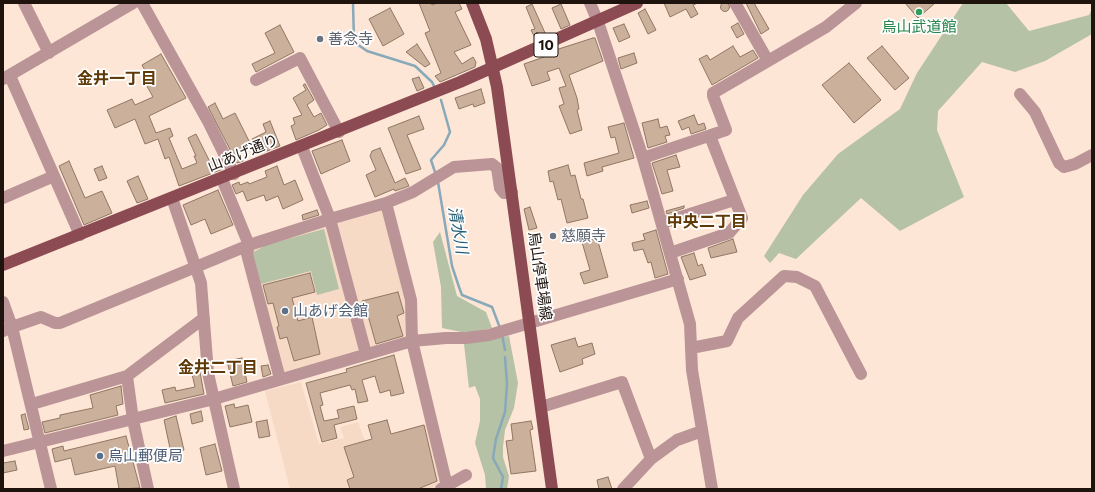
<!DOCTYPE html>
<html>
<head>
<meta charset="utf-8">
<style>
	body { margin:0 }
	#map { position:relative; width:1095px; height:492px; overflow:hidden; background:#fde6d5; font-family:Commissioner,sans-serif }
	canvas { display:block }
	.frame { position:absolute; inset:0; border:4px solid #1e140d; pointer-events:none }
</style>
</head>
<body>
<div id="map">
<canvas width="1095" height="492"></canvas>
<div class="frame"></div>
</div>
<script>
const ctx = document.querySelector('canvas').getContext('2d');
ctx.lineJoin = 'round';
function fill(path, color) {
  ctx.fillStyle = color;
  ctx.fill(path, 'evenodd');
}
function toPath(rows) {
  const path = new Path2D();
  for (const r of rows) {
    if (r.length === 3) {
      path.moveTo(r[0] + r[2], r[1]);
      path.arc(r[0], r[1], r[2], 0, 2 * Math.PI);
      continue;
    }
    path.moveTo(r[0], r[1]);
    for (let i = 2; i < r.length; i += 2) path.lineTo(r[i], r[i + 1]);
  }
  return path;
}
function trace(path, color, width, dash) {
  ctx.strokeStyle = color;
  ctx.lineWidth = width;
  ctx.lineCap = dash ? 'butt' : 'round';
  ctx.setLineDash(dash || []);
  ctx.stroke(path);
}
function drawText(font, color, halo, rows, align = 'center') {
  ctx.font = font + ' Commissioner,"Noto Sans JP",sans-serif';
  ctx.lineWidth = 3.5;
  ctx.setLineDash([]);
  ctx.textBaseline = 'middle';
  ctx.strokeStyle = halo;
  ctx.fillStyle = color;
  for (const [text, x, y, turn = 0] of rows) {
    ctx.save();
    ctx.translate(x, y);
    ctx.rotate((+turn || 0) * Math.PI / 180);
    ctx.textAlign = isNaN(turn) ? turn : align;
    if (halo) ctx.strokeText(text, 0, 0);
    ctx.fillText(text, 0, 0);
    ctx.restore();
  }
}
const built = toPath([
	[384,210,407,293,409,337,281,373,250,253,264,244],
	[301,382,319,444,344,438,340,427,358,422,365,441,427,423,442,482,432,489,290,489,265,391]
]);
const green = toPath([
	[963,3,1006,3,1029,31,1089,15,1092,9,1092,34,1045,61,1015,72,982,62,938,111,937,130,964,197,900,231,861,198,796,259,779,253,770,263,764,256,803,195,838,154,900,109,917,73],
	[324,229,339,289,317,295,311,271,261,284,252,253,266,245],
	[440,232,457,296,486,312,492,328,466,333,442,328,441,287,433,242],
	[509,336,518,383,514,408,505,430,503,447,503,457,509,476,507,489,486,489,485,475,475,443,480,421,480,399,475,386,469,388,464,344]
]);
const stream = toPath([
	[353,3,354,42,367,51,415,66,432,82,434,86],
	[436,175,431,160,444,145,450,132,441,100],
	[438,182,452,266,459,287,462,295,492,307,500,328],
	[502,335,505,350],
	[501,489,503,477,493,458,496,439,505,412,507,384,505,357]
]);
const building = toPath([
	[725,7,4.5],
	[419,3,431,3,432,5,437,3,459,3,462,9,455,12,471,45,454,52,462,64,473,57,476,62,475,67,440,82,435,76,441,73,425,33,430,31,419,3],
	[664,3,698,3,693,5,698,14,691,18,686,9,670,17,664,3],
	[746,3,754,3,769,29,761,34,746,3],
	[905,3,935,3,918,18,905,3],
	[532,4,546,35,536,40,531,30,535,29,526,7,532,4],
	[561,4,570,25,561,29,552,8,561,4],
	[390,8,404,34,383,46,369,19,390,8],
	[645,9,656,30,648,34,638,13,645,9],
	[738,23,744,34,737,38,731,27,738,23],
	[624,24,630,37,619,42,613,28,624,24],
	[280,25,294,52,256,72,252,64,275,53,265,33,280,25],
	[593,38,595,38,603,61,569,75,577,98,579,109,577,110,582,130,570,134,559,106,564,104,559,88,566,86,559,68,547,72,550,80,532,86,524,64,544,57,543,54,593,38],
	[417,44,430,64,425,67,406,52,417,44],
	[733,46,740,57,753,50,758,58,712,85,699,59,707,55,710,60,733,46],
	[882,46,909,78,895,90,867,58,882,46],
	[634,53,637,63,621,69,618,58,634,53],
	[161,54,186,98,149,116,156,133,170,128,173,136,169,138,182,169,197,163,194,156,196,156,188,138,196,134,210,162,218,159,223,169,179,186,169,157,165,159,158,139,145,144,135,119,115,128,107,110,132,99,135,105,153,97,143,79,148,76,142,65,161,54],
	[849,63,881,100,854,123,822,85,849,63],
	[419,77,424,88,417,91,412,79,419,77],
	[305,84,314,100,307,105,314,117,321,113,327,125,319,130,296,140,291,126,295,124,293,118,302,115,293,98,306,90,303,85,305,84],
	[481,89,485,103,474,107,473,104,459,109,455,98,481,89],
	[215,103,223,119,235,113,251,145,238,151,243,161,237,163,208,107,215,103],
	[694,115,698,125,704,123,706,129,691,134,689,127,682,130,678,121,694,115],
	[419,116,424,129,407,135,421,169,406,174,388,128,419,116],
	[658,119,660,128,667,126,670,135,665,136,667,142,648,148,642,123,658,119],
	[270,121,280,146,259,154,252,139,266,132,263,124,270,121],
	[624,123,634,158,602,167,603,171,587,176,584,163,619,153,615,137,611,138,608,127,624,123],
	[342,140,350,161,321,174,312,151,342,140],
	[380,148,395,183,405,178,409,186,395,191,394,189,375,197,366,175,376,170,370,156,372,151,380,148],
	[676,155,680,167,667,170,673,191,662,194,652,163,676,155],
	[69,161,85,198,102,191,112,213,84,225,59,166,69,161],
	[568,165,571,176,575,175,581,199,583,199,588,218,567,223,561,199,558,200,553,181,550,182,548,171,568,165],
	[102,166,107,178,99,181,94,169,102,166],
	[277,166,284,185,295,180,303,200,283,209,278,196,266,201,264,195,247,201,243,191,236,194,232,185,239,182,240,185,248,182,249,184,267,177,265,171,277,166],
	[138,176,148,199,137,203,127,181,138,176],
	[218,190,233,225,211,234,205,219,191,225,183,205,218,190],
	[647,201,649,208,632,213,630,205,647,201],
	[684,206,684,208,667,214,666,211,684,206],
	[530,207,537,228,529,230,524,209,530,207],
	[317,210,319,215,303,220,302,215,317,210],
	[656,230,668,274,655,278,651,262,648,263,643,249,634,251,632,243,645,240,643,234,656,230],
	[597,238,608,277,584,284,580,273,590,270,582,242,597,238],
	[733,239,737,252,711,258,708,248,733,239],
	[694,253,698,266,702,264,706,275,690,280,681,257,694,253],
	[310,273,315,292,292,298,298,321,312,317,320,354,294,361,287,337,280,339,277,327,279,326,273,303,268,304,263,285,310,273],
	[398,292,404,313,397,316,403,336,376,344,367,312,365,312,362,301,398,292],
	[575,338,578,347,592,343,595,354,582,359,583,364,560,372,551,345,575,338],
	[394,355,404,393,391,396,390,390,380,393,375,376,362,380,368,401,358,403,355,389,352,390,350,385,320,393,323,405,320,406,324,421,339,418,337,410,354,406,357,419,334,425,337,438,322,442,306,383,347,372,346,369,394,355],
	[242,358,247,382,233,386,227,361,242,358],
	[268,365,271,374,263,377,261,366,268,365],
	[200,372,204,394,165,403,162,390,175,387,176,391,195,387,192,374,200,372],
	[121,386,123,404,116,406,118,415,45,433,42,422,60,418,60,415,93,408,90,395,121,386],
	[234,404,235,408,248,405,252,422,230,427,225,406,234,404],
	[201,411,203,421,192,424,190,414,201,411],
	[25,414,29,429,24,430,21,415,25,414],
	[176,416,184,450,171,453,164,420,176,416],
	[267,420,270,436,259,438,256,422,267,420],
	[387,420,391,434,424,425,437,481,418,489,350,489,347,480,354,477,344,447,372,439,368,425,387,420],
	[531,421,533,429,530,430,536,471,511,474,506,441,513,440,511,424,531,421],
	[126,436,140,488,119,489,115,466,75,475,71,458,55,462,52,449,63,446,64,451,126,436],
	[215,444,222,471,206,475,200,448,215,444],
	[15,461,17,470,3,473,3,463,15,461],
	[608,477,612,489,599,489,597,480,608,477]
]);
const minor = toPath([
	[24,3,49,53],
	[142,3,209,123,234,174],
	[590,3,598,22,643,158,690,324,692,370,712,489],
	[768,61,826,27,856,3],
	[10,76,80,235],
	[3,79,133,3],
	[256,80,300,58,339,132],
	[1020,94,1035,112,1059,163,1064,167,1075,164,1092,155],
	[302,147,330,219,366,354],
	[643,158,726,130,713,96,713,93,768,61,735,3],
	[3,198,54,176],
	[172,198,201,283,208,373,234,489],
	[386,203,411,300,412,341,447,486],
	[662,223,734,200],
	[670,253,729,233,742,218,710,136],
	[3,302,12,327,3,331],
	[691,348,727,341,738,318,784,276,797,277,815,286,861,374],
	[127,376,133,420,148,489],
	[280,379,247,254,249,245,330,219,386,203,413,192,454,167,492,164,497,168,500,188,504,193,512,192],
	[32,404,127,376,204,318],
	[541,407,622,382,651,459],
	[3,451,214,399,412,341,446,338,466,338,489,335,678,279],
	[51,489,12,327,41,317,55,323,60,323,249,245,222,179],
	[441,489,466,475],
	[623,489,651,459,677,440,702,431]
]);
const major = toPath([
	[472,3,486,39,497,87,552,489],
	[3,265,460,82,637,3]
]);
const markers = [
	[919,12,4,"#2e9e5b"],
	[320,39,4,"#6b7280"],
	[553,236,4,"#6b7280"],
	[285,311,4,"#5c6f8a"],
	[100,456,4,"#5c6f8a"]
];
const shields = [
	[546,45,24]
];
const shieldNames = [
	["10",546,45]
];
const leisureNames = [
	["烏山武道館",919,27]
];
const worshipNames = [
	["善念寺",328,39],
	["慈願寺",561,236]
];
const streetNames = [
	["山あげ通り",243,153,-22],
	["烏山停車場線",540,276,82]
];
const serviceNames = [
	["山あげ会館",293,311],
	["烏山郵便局",108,456]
];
const neighbourhoodNames = [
	["金井一丁目",117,79],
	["中央二丁目",707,222],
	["金井二丁目",218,368]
];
const waterNames = [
	["清水川",458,230,80]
];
fill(built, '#f7dac5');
fill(green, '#b5c2a5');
trace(stream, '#88a9b9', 2.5);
fill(building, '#cbb09b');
trace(building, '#907663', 1);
trace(minor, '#bb9497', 12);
trace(major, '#8c4b53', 12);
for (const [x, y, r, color] of markers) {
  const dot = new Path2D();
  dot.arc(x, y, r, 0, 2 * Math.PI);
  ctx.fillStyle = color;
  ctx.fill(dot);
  trace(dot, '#fff', 1.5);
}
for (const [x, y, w] of shields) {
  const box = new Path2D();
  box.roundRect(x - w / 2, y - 12, w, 24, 3);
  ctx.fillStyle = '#fff';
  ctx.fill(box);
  trace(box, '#1e140d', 1);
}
drawText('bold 14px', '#1e140d', null, shieldNames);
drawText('15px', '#27864d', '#fff', leisureNames);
drawText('15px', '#5b616d', '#fff', worshipNames, 'left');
drawText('15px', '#1e140d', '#fff', streetNames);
drawText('15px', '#4e5e75', '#fff', serviceNames, 'left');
drawText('bold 16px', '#5f3a06', '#fff', neighbourhoodNames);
drawText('italic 16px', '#1e5b74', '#fff', waterNames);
</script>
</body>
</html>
